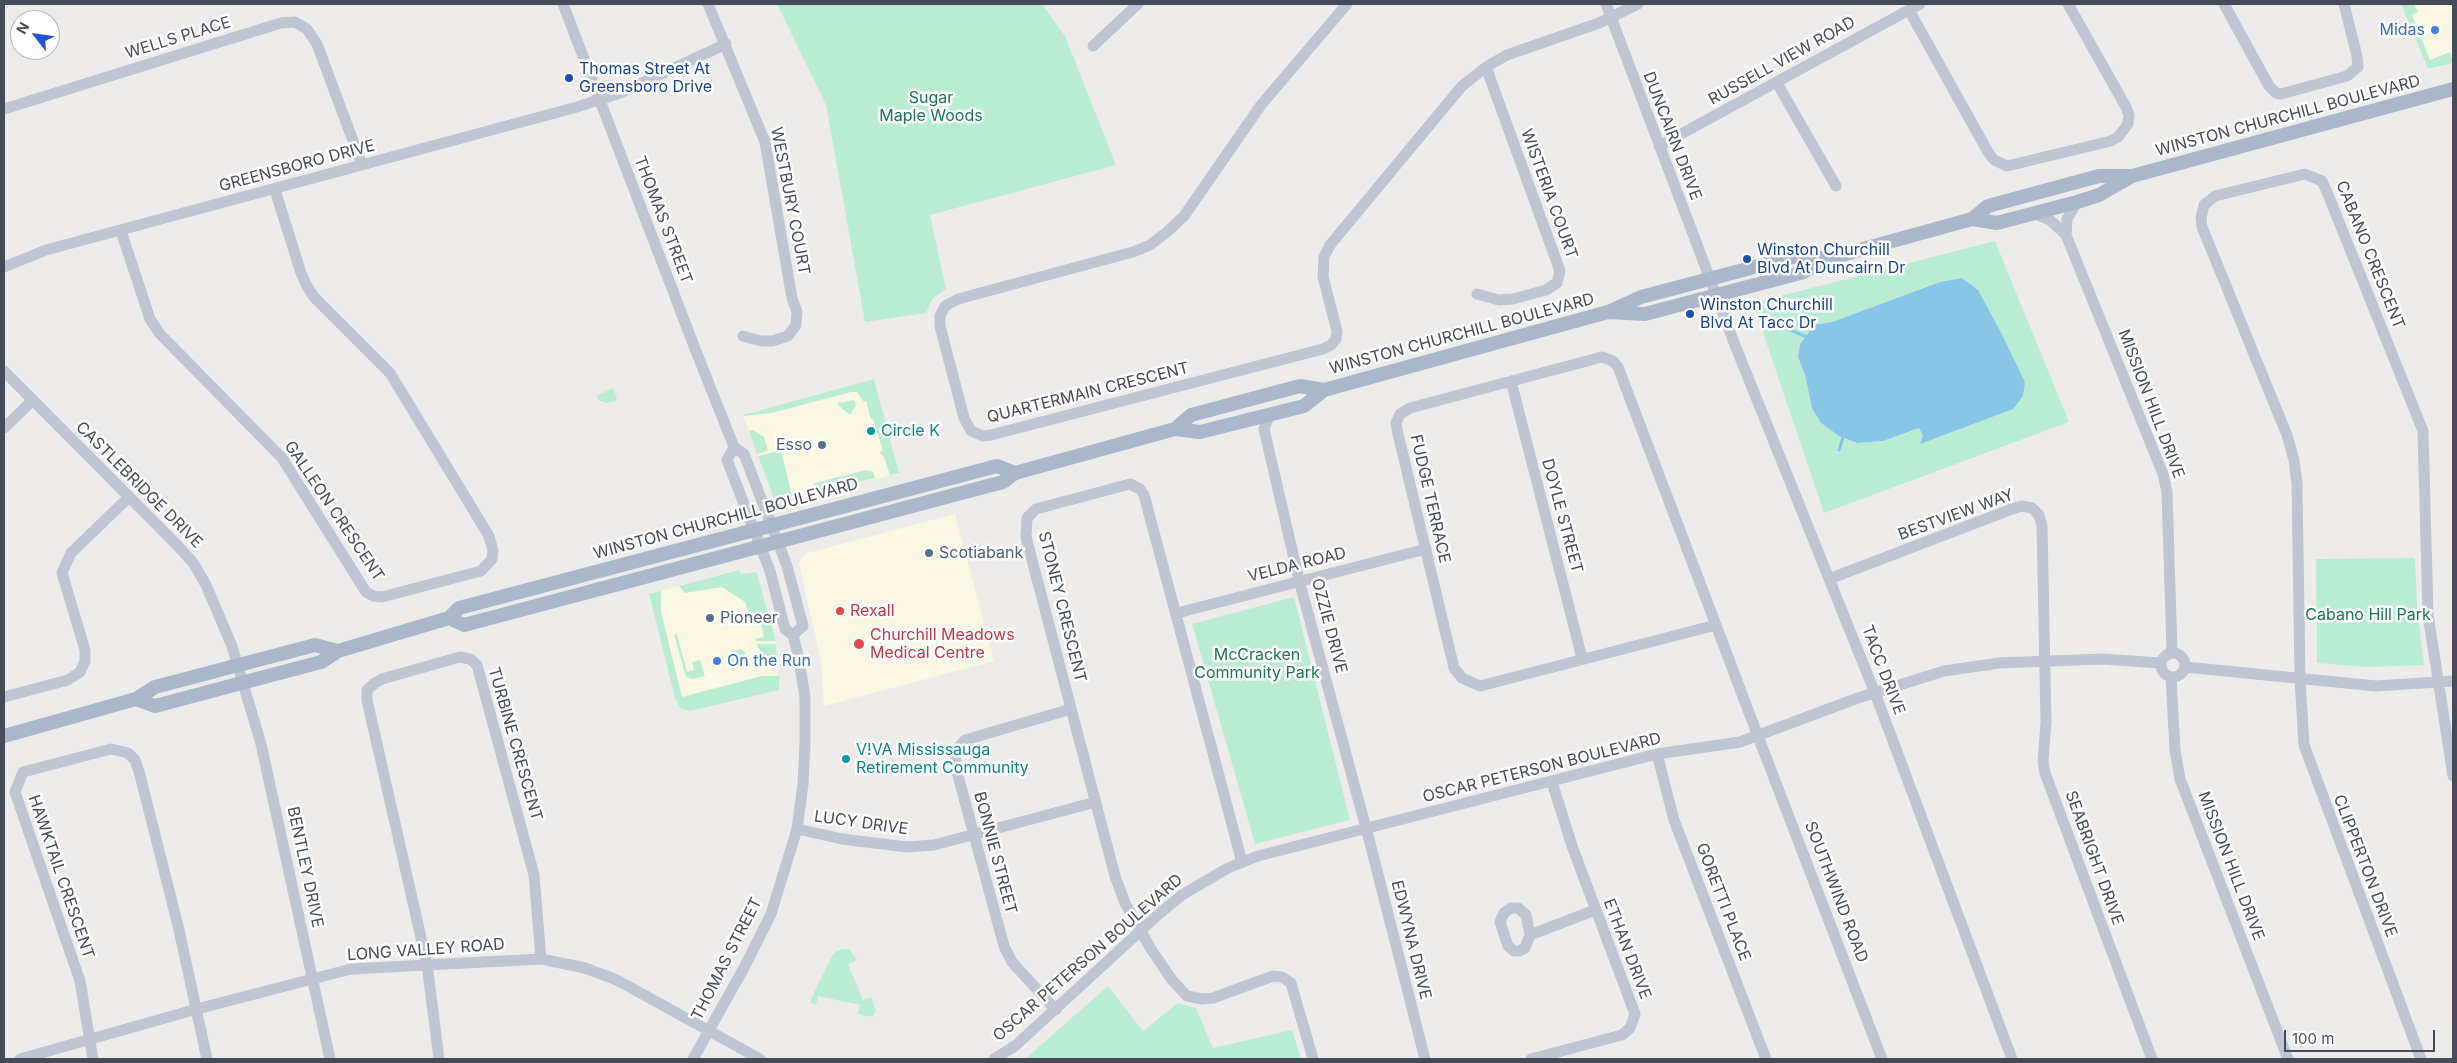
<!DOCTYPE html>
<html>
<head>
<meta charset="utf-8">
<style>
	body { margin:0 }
	#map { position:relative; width:2457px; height:1063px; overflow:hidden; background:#eeeceb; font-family:Inter,sans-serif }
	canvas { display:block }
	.frame { position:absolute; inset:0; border:5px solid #454c58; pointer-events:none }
	.north { position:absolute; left:10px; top:10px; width:50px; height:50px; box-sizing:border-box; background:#fff; border:1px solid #b5b7bc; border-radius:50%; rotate:300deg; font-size:14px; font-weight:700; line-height:20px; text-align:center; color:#454c58 }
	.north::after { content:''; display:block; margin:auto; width:18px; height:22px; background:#1f54d5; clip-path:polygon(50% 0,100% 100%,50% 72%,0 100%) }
	.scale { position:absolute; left:2284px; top:1030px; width:151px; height:22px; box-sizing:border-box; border:2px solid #454c58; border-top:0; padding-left:6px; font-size:15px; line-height:18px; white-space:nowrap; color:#454c58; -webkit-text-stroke:4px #fff; paint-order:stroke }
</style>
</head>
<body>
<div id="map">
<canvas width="2457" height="1063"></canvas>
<div class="frame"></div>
<div class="north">N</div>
<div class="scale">100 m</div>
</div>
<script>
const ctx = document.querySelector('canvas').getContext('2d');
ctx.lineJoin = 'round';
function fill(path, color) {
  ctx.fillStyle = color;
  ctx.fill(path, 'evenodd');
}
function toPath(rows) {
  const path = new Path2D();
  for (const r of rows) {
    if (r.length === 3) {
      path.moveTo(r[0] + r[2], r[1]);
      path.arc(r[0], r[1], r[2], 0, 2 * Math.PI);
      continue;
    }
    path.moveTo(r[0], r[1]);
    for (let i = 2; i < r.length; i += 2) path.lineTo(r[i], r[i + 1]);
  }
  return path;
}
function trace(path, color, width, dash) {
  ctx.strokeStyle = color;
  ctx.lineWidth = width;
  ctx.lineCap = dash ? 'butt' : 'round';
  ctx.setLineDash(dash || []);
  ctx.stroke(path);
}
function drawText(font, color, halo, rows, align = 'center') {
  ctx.font = font + ' Inter,sans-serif';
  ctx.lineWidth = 5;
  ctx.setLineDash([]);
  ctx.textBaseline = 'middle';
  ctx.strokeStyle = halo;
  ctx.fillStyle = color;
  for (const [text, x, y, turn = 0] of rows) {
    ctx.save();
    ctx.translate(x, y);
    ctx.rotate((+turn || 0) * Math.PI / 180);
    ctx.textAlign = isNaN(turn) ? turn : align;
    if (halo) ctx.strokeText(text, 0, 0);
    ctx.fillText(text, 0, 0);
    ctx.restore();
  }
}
const commercial = toPath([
	[2401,4,2453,4,2453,63,2428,69],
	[874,379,899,473,779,504,775,501,743,415],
	[955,514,994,661,824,706,821,661,799,564,801,557,807,553],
	[739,570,741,574,755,572,757,574,776,641,779,690,686,711,676,702,649,594]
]);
const green = toPath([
	[777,4,1042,4,1065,36,1116,165,930,215,946,289,933,298,926,313,865,322,826,105],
	[2401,4,2414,4,2418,12,2412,15,2430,60,2450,52,2453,63,2428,69],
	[1995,241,2069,422,1824,513,1753,303],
	[1962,278,1978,290,2002,334,2025,382,1923,436,1919,428,1883,441,1857,443,1839,436,1821,423,1812,408,1805,375,1798,357,1800,344,1814,325,1832,322,1940,282],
	[874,379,899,473,890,475,884,457,879,452,883,451,873,419,871,419,866,401,863,401,857,392,851,392,772,413,744,416,743,415],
	[613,388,617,398,615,401,606,403,597,399,598,395],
	[854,400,856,405,850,415,838,405,838,403],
	[753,430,764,437,768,451,757,454,749,431],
	[781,450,793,500,779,504,775,501,758,456],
	[866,470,873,472,875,478,811,495,812,487,815,483],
	[2415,558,2417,605,2424,665,2368,667,2317,663,2316,559],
	[739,570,741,574,755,572,757,574,776,641,756,641,755,639,764,637,759,614,749,616,745,602,722,587,685,593,679,586],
	[661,591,661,612,682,697,762,676,779,676,779,690,690,711,681,709,675,699,649,594],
	[1294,597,1350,820,1255,844,1192,624],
	[674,634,677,635,687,672,694,670,692,662,700,660,705,676,693,679,686,677],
	[756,644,776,644,777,658,765,658],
	[741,649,745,652,747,659,732,663,729,652],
	[843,949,849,949,857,960,848,964,863,1000,871,997,876,1011,873,1017,858,1014,860,1005,818,996,816,1005,811,1003,811,999,831,958,835,952],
	[1108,986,1143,1031,1178,1003,1196,1008,1213,1048,1292,1030,1301,1059,1025,1059]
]);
const water = toPath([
	[1962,278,1978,290,2002,334,2025,382,2023,396,2013,409,1920,444,1923,436,1919,428,1883,441,1857,443,1839,436,1821,423,1812,408,1805,375,1798,357,1800,344,1814,325,1832,322,1940,282]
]);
const stream = toPath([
	[1779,325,1809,338],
	[1839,450,1844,434]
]);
const minor = toPath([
	[563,4,694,346,734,447,744,454,787,566,803,626,793,635],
	[708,4,765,142,792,298,797,312,796,325,788,336,772,341,761,341,743,336],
	[1347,4,1261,105,1184,216,1167,232,1150,245,1133,252,958,299,945,306,940,316,940,326,964,418,971,431,983,436,991,435,1323,349,1331,345,1336,339,1337,331,1323,277,1324,257,1330,245,1462,86,1486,67,1507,55,1599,23,1638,4],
	[1606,4,1735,345,1875,693,2012,1059],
	[2224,4,2269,86,2276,93,2281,94,2347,76,2358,67,2357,56,2344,4],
	[1909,10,1988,152,1994,160,2007,166,2111,141,2118,137,2128,124,2129,115,2126,107,2068,4],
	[1093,46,1138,4],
	[1777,83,1836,186],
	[4,109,281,23,295,22,307,29,317,44,362,165],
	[1659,146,1920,4],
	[2077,202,2067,219,2066,235,2163,474,2167,492,2172,652],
	[2033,213,2050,220,2066,235],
	[121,231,150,319,160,334,282,458,366,592,373,596,382,597,481,571,492,559,493,551,489,536,390,373,314,297,307,286,301,273,275,190],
	[4,267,46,250,577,107,620,93,726,44],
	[1477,294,1499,300,1513,299,1546,290,1557,283,1560,271,1486,67],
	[4,371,177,545,194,564,206,585,232,646,261,744,330,1059],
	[1511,381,1582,658],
	[1272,415,1268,418,1264,429,1299,580,1370,843,1425,1059],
	[4,428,32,401],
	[1829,579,2012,509,2022,506,2032,508,2039,515,2042,526,2046,722,2043,762,2045,773,2152,1059],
	[1177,613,1426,549],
	[1716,625,1480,686,1462,678,1454,668,1398,434,1396,423,1400,414,1410,408,1602,357,1613,361,1618,367,1716,625,1751,718,1882,1059],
	[2173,665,12],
	[2185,667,2376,686,2453,681],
	[2171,677,2175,750,2180,779,2288,1059],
	[4,697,68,680,80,672,85,661,85,650,62,573,71,553,129,497],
	[1657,754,1674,820,1766,1059],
	[797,829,842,839,907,847,934,845,1096,802],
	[1242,862,1144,495,1140,489,1130,484,1036,509,1027,518,1026,537,1115,876,1125,903,1151,949,1172,980,1187,996,1202,999,1213,998,1273,976,1282,977,1291,983,1313,1059],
	[1530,935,1526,915,1518,908,1511,908,1504,913,1500,922,1508,946,1514,951,1519,951,1525,948,1530,935,1595,910],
	[1056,1010,1012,962,1004,946,957,772,955,752,965,740,1071,709],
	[20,1059,197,1009,351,969,541,959,585,968,617,980,760,1059],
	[93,1059,80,981,15,792,23,772,111,749,128,753,135,760,140,775,179,930,207,1059],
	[439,1059,427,964,367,700,367,690,375,683,382,679,460,657,470,659,477,665,534,875,541,959],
	[693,1059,745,966,771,914,797,829,803,784,805,744,805,697,798,655,793,635,785,629,770,571,727,460,734,447],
	[994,1059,1015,1046,1160,913,1182,895,1228,868,1258,856,1657,754,1740,742,1858,698,1944,671,1999,663,2102,659,2160,663],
	[1531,1059,1622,1035,1630,1028,1635,1014,1572,846,1552,782],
	[2421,1059,2304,745,2300,679,2297,484,2294,460,2287,435,2202,227,2201,218,2204,205,2215,196,2305,174,2322,181,2327,192,2423,431,2428,615,2453,776]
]);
const major = toPath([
	[1972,219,1988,206,2099,176,2131,176],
	[1608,312,1645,314,1804,272,1827,259,1972,219,1997,223,2077,202,2099,195,2132,176,2453,89],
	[1175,429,1191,415,1300,386,1324,390,1608,312,1641,297,1800,255,1827,259],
	[449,618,464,625,1003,482,1015,473,1175,429,1200,432,1304,406,1324,390],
	[136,699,155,706,321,662,338,651,449,618,459,608,997,466,1015,473],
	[4,736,136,699,155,687,315,645,338,651]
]);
const markers = [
	[2435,30,5,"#3f7fe0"],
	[569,78,5,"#1a4fb4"],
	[1747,259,5,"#1a4fb4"],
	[1690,314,5,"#1a4fb4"],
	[871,431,5,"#0f9aa8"],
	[822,445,5,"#5c6f8a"],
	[929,553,5,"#5c6f8a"],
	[840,611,5,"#e0444e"],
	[710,618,5,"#5c6f8a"],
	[859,644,6,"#e0444e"],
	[717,661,5,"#3f7fe0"],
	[846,759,5,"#0f9aa8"]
];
const shopNames = [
	["Midas",2425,30],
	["On the Run",727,661,"left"]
];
const streetNames = [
	["WELLS PLACE",178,38,-17],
	["RUSSELL VIEW ROAD",1782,61,-29],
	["WINSTON CHURCHILL BOULEVARD",2288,116,-15],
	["DUNCAIRN DRIVE",1672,136,69],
	["GREENSBORO DRIVE",297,166,-15],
	["WISTERIA COURT",1549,194,70],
	["WESTBURY COURT",790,201,79],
	["THOMAS STREET",663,220,69],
	["CABANO CRESCENT",2370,255,68],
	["WINSTON CHURCHILL BOULEVARD",1462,334,-15],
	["QUARTERMAIN CRESCENT",1088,393,-14],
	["MISSION HILL DRIVE",2151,404,69],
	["CASTLEBRIDGE DRIVE",139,485,45],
	["FUDGE TERRACE",1430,499,77],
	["GALLEON CRESCENT",334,511,56],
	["BESTVIEW WAY",1956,515,-20],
	["DOYLE STREET",1562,516,75],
	["WINSTON CHURCHILL BOULEVARD",726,519,-15],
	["VELDA ROAD",1297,565,-14],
	["STONEY CRESCENT",1062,607,76],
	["OZZIE DRIVE",1329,626,75],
	["TACC DRIVE",1883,670,69],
	["TURBINE CRESCENT",515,744,74],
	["OSCAR PETERSON BOULEVARD",1542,768,-14],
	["LUCY DRIVE",861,823,8],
	["BONNIE STREET",995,853,75],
	["SEABRIGHT DRIVE",2094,858,70],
	["MISSION HILL DRIVE",2231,866,69],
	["CLIPPERTON DRIVE",2365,866,69],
	["BENTLEY DRIVE",305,867,78],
	["HAWKTAIL CRESCENT",61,877,71],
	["SOUTHWIND ROAD",1836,892,69],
	["GORETTI PLACE",1723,902,69],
	["EDWYNA DRIVE",1411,940,76],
	["ETHAN DRIVE",1627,949,69],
	["LONG VALLEY ROAD",426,950,-4],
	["OSCAR PETERSON BOULEVARD",1088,958,-41],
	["THOMAS STREET",727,959,-63]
];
const transitNames = [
	["Thomas Street At",579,69],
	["Greensboro Drive",579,87],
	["Winston Churchill",1757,250],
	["Blvd At Duncairn Dr",1757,268],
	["Winston Churchill",1700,305],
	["Blvd At Tacc Dr",1700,323]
];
const parkNames = [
	["Sugar",931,98],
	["Maple Woods",931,116],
	["Cabano Hill Park",2368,615],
	["McCracken",1257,655],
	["Community Park",1257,673]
];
const cultureNames = [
	["Circle K",881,431],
	["V!VA Mississauga",856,750],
	["Retirement Community",856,768]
];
const serviceNames = [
	["Esso",812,445,"right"],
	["Scotiabank",939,553],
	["Pioneer",720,618]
];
const healthNames = [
	["Rexall",850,611],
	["Churchill Meadows",870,635],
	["Medical Centre",870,653]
];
fill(commercial, '#faf7e3');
fill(green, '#baecd4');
fill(water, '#88c6e8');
trace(stream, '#88c6e8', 3);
trace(minor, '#bfc5d1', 11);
trace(major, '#abb6ca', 14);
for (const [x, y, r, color] of markers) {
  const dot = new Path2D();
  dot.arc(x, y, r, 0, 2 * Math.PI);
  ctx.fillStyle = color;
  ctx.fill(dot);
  trace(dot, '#fff', 2);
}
drawText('16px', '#366cbe', '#fff', shopNames, 'right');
drawText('16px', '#454c58', '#fff', streetNames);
drawText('16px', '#164399', '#fff', transitNames, 'left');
drawText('16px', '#197555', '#fff', parkNames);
drawText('16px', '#0d838f', '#fff', cultureNames, 'left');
drawText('16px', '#4e5e75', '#fff', serviceNames, 'left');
drawText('16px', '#be3a42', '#fff', healthNames, 'left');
</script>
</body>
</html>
